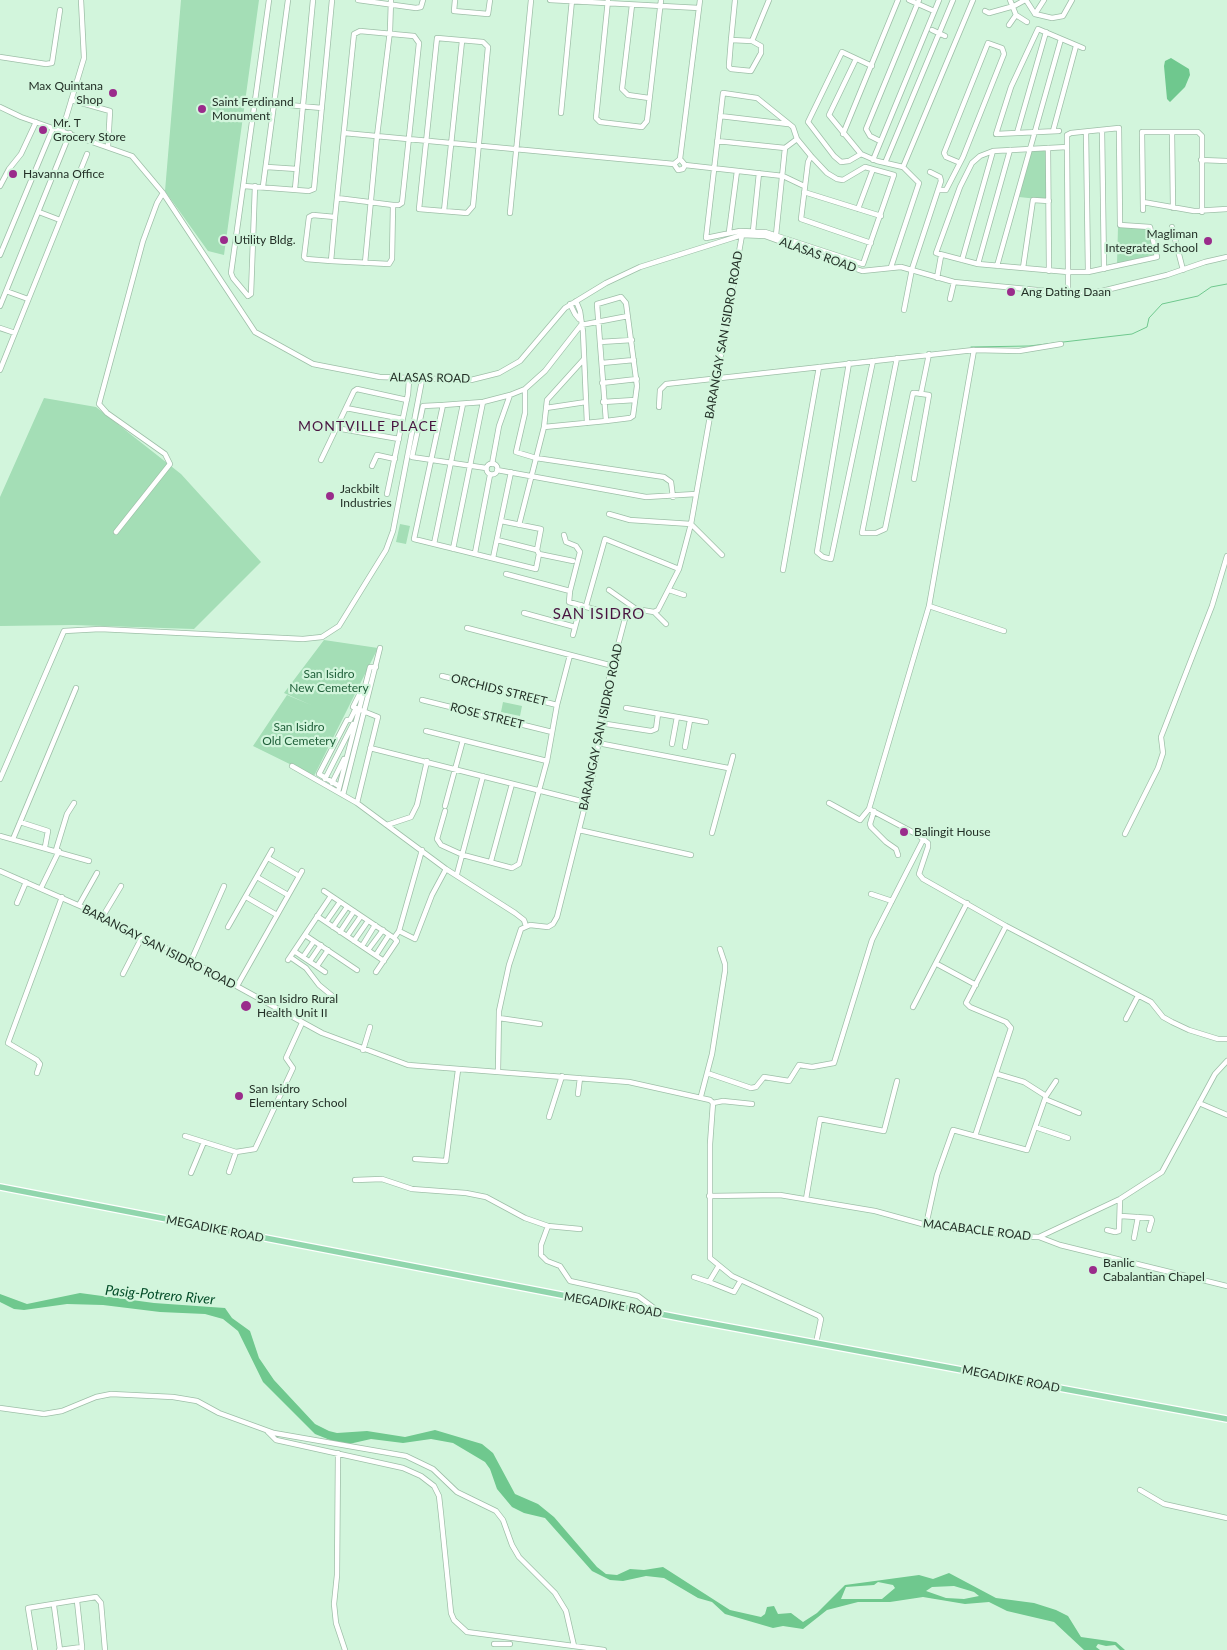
<!DOCTYPE html>
<html>
<head>
<meta charset="utf-8">
<style>
	body { margin:0 }
	canvas { display:block; background:#d2f5dc }
</style>
</head>
<body>
<canvas width="1227" height="1650"></canvas>
<script>
const ctx = document.querySelector('canvas').getContext('2d');
ctx.lineJoin = 'round';
function fill(path, color) {
  ctx.fillStyle = color;
  ctx.fill(path, 'evenodd');
}
function toPath(rows) {
  const path = new Path2D();
  for (const r of rows) {
    if (r.length === 3) {
      path.moveTo(r[0] + r[2], r[1]);
      path.arc(r[0], r[1], r[2], 0, 2 * Math.PI);
      continue;
    }
    path.moveTo(r[0], r[1]);
    for (let i = 2; i < r.length; i += 2) path.lineTo(r[i], r[i + 1]);
  }
  return path;
}
function trace(path, color, width, dash) {
  ctx.strokeStyle = color;
  ctx.lineWidth = width;
  ctx.lineCap = dash ? 'butt' : 'round';
  ctx.setLineDash(dash || []);
  ctx.stroke(path);
}
function drawText(font, color, halo, rows, align = 'center') {
  ctx.font = font + ' Lato,sans-serif';
  ctx.lineWidth = 4.5;
  ctx.setLineDash([]);
  ctx.textBaseline = 'middle';
  ctx.strokeStyle = halo;
  ctx.fillStyle = color;
  for (const [text, x, y, turn = 0] of rows) {
    ctx.save();
    ctx.translate(x, y);
    ctx.rotate((+turn || 0) * Math.PI / 180);
    ctx.textAlign = isNaN(turn) ? turn : align;
    if (halo) ctx.strokeText(text, 0, 0);
    ctx.fillText(text, 0, 0);
    ctx.restore();
  }
}
const green = toPath([
	[181,0,259,0,224,255,208,251,165,191],
	[1047,150,1047,200,1019,197,1031,151],
	[1118,227,1149,229,1155,254,1117,264],
	[44,398,96,407,181,474,261,562,194,629,73,625,0,626,0,497],
	[400,524,410,526,406,544,396,542],
	[324,640,378,648,314,776,253,746,287,695,311,705,284,693],
	[503,702,522,706,520,716,501,712]
]);
const water = toPath([
	[1171,58,1189,69,1190,75,1185,87,1170,102,1167,99,1164,66,1165,61],
	[80,1293,154,1303,225,1308,232,1318,250,1331,259,1358,274,1380,315,1424,329,1431,337,1433,367,1431,405,1437,435,1430,482,1444,493,1453,515,1494,538,1504,554,1517,597,1567,606,1574,617,1575,630,1569,644,1570,663,1567,730,1610,761,1617,765,1614,767,1607,774,1606,778,1614,791,1613,803,1622,817,1613,845,1585,919,1575,933,1579,949,1573,996,1598,1034,1603,1056,1610,1068,1616,1081,1637,1116,1642,1125,1650,1120,1650,1115,1645,1106,1646,1098,1644,1096,1647,1100,1650,1084,1650,1054,1622,1007,1611,989,1602,965,1604,923,1597,890,1602,858,1602,827,1610,803,1629,783,1626,773,1628,725,1614,712,1602,698,1598,664,1578,646,1576,623,1581,610,1580,592,1571,545,1518,524,1513,512,1507,497,1489,490,1469,485,1462,453,1443,431,1439,403,1443,371,1439,349,1444,335,1442,315,1434,263,1382,238,1331,223,1319,205,1314,160,1312,103,1305,67,1304,24,1310,14,1309,0,1302,0,1294,27,1304],
	[878,1582,893,1585,895,1588,882,1599,841,1599,846,1587,874,1585],
	[954,1586,974,1592,979,1596,964,1599,946,1598,926,1591,932,1587]
]);
const stream = toPath([
	[971,347,1029,346,1132,334,1147,327,1149,318,1162,304,1198,296,1211,287,1227,284]
]);
const minor = toPath([
	[358,0,416,8,421,7,423,0],
	[455,0,454,11,488,14,490,0],
	[550,0,699,8],
	[608,0,596,118,600,122,642,127,647,121,661,0],
	[909,0,934,11],
	[1010,0,1016,15,1027,22],
	[1026,0,1035,14,1052,18,1063,16,1072,0],
	[632,5,622,89,628,95,649,98],
	[985,11,989,13,1014,6,1025,0],
	[1035,14,1044,0],
	[1009,25,1016,15],
	[932,30,945,36],
	[437,38,483,42,488,47,473,206,467,213,419,209,437,38],
	[731,40,752,41,761,46,761,53,751,71,731,69,729,67,729,65,731,40,735,0],
	[752,41,769,0],
	[0,57,46,64,52,63,60,10],
	[856,59,829,115,861,154,877,161,903,167],
	[723,93,757,98,793,127,797,139,811,156,827,173,837,179,843,180,865,167,894,175,863,264,765,232,740,231,706,238,723,93],
	[71,100,110,111,108,146],
	[255,102,322,108],
	[0,107,21,117,132,156,163,193,255,332,313,364,380,377,471,380,499,373,520,361,565,308,606,283,640,267,742,235,765,236,862,271,901,267,954,282,1068,293,1102,291,1167,275,1205,262,1227,257],
	[561,113,572,0],
	[720,116,788,124],
	[1102,130,1104,269],
	[62,131,84,58,81,0],
	[1053,131,1076,46],
	[1059,131,996,134,1011,87,1038,29,1083,48],
	[1086,132,1088,272],
	[1172,132,1173,208],
	[344,133,674,164,680,159,685,165,683,169,678,170,674,164],
	[1017,133,1046,32],
	[843,134,898,0],
	[717,141,785,148,797,139],
	[880,141,870,136,866,129,919,0],
	[1067,147,993,151,980,156,972,163,960,187,936,253,978,264,1068,272,1088,272,1157,257,1150,227,1120,225,1119,128,1071,133,1067,135,1067,147,1068,272,1068,293],
	[1048,148,1049,271],
	[861,154,849,161,841,162,834,156,808,122,842,52,872,66],
	[811,156,808,162,801,219,871,243],
	[680,159,700,0],
	[873,160,939,0],
	[1201,160,1227,161],
	[885,163,953,0],
	[685,165,783,176,804,186],
	[267,167,297,169],
	[0,186,9,169,21,154,36,122],
	[244,186,309,191,314,189,332,0],
	[255,186,251,294,248,296,233,278,231,273,269,0],
	[263,186,288,0],
	[295,189,313,0],
	[938,190,946,190,963,157,1004,54,1002,48,988,43,944,153,946,157,958,162],
	[804,192,881,216],
	[337,198,393,205,399,205,402,203,419,43,414,36,360,31,354,34,335,217,331,261,389,264,392,259,393,205],
	[1143,202,1194,211,1227,209],
	[858,209,873,169],
	[1143,210,1142,132,1198,132,1202,136,1202,212],
	[444,211,462,41],
	[39,212,60,220],
	[510,213,531,0],
	[1172,227,1183,270],
	[753,231,759,173],
	[729,232,737,171],
	[776,235,785,148],
	[0,255,53,128],
	[962,260,993,151],
	[331,261,306,259,304,257,309,217,313,215,335,217],
	[365,263,377,136,390,31,391,0],
	[978,264,1010,150],
	[997,266,1061,39],
	[891,267,919,183,903,167,973,0],
	[1023,268,1033,200,1049,201],
	[937,278,941,256],
	[6,291,28,299],
	[950,299,954,282],
	[576,301,580,311,583,332,587,423],
	[570,304,575,314,579,319],
	[0,306,70,133],
	[904,310,912,269,941,181,940,177,930,172],
	[0,328,15,333],
	[600,342,632,340],
	[974,350,929,606,869,809,918,835,928,843,928,847,919,874,923,879,1006,926,1151,1002,1163,1017,1172,1022,1189,1030,1218,1039,1227,1039],
	[897,358,862,533,876,533,885,529,913,393,915,393,929,395,914,479],
	[602,363,634,360],
	[849,363,817,552,823,557,831,559,873,361],
	[0,370,87,154],
	[602,383,637,379],
	[525,389,525,413,516,452,536,458,664,477,671,482,673,497],
	[921,393,929,354],
	[510,395,483,402,443,405,414,539,536,569,539,554],
	[603,402,635,400],
	[443,405,423,406,412,457,486,468],
	[659,407,660,390,666,384,974,350,1019,351,1061,344],
	[346,408,403,419],
	[546,408,586,402],
	[544,427,606,421,630,418,633,416,637,386,626,303,621,297,597,304,606,421],
	[336,428,399,439],
	[321,460,354,391,357,389,407,400],
	[492,469,5.5],
	[492,464,499,426,510,395,525,389,545,371,581,325,628,316],
	[372,466,377,455,395,459],
	[497,470,646,497,696,494],
	[387,494,408,394,409,380],
	[609,514,630,520,691,524,722,555],
	[501,521,541,529,537,550],
	[519,525,544,427,547,400,584,359],
	[116,532,170,464,165,454,107,413,99,404,143,241,157,203,163,193],
	[564,535,566,542,576,546,580,552,570,591,569,602,625,618],
	[497,540,537,550,539,554,573,561],
	[434,544,463,404],
	[453,549,483,402],
	[475,553,490,475],
	[493,558,511,472],
	[783,570,819,367],
	[506,574,570,591],
	[609,590,636,609],
	[669,590,684,595],
	[586,606,605,539,679,569],
	[929,606,1004,631],
	[654,612,666,624],
	[524,613,575,627],
	[467,628,613,666],
	[573,635,581,605],
	[442,676,557,705],
	[422,700,552,732],
	[626,708,706,722],
	[600,723,651,731,656,729,658,714],
	[426,731,547,761],
	[598,743,728,768],
	[672,744,677,717],
	[685,747,690,720],
	[370,748,585,802],
	[292,766,357,803,446,869,515,913,524,920,526,926],
	[0,779,64,631,100,629,303,639,322,637,339,626,386,550,393,531,422,380],
	[325,779,353,724],
	[332,783,344,759],
	[339,786,319,774,347,720,350,720,356,708],
	[338,792,370,667,376,667],
	[343,795,380,648],
	[357,803,378,717,353,707,362,689,365,686,370,687],
	[829,803,860,820,869,809],
	[445,806,463,740],
	[445,811,437,839,441,845,463,855,512,868,519,864,547,761,557,705,570,655],
	[874,811,870,824,871,827,886,842,896,849,898,855],
	[20,822,48,831,45,847],
	[387,825,411,817,417,805,427,761],
	[579,830,691,855],
	[712,833,733,756],
	[1125,834,1158,768,1163,753,1161,737,1212,606,1227,556],
	[0,836,89,861],
	[13,839,76,688],
	[56,850,67,814,74,803],
	[268,858,299,876],
	[491,861,512,784],
	[0,871,103,916,191,961,322,1033,408,1065,498,1072,499,1011,509,965,521,929,530,925,548,927,553,924,557,917,595,766,605,694,626,615,630,610,636,609,654,612,658,610,679,569,691,524,742,235],
	[457,874,483,776],
	[257,877,288,895],
	[41,888,59,851],
	[324,891,394,938],
	[871,894,892,901],
	[246,897,277,915],
	[17,903,26,882],
	[79,905,97,873],
	[103,916,121,886],
	[317,916,384,961],
	[326,922,340,902],
	[228,927,272,850],
	[333,927,347,907],
	[399,931,415,939,432,895,446,869],
	[340,932,354,911],
	[305,935,357,970],
	[347,936,361,916],
	[354,941,368,921],
	[362,946,375,925],
	[368,950,383,930],
	[294,951,325,972],
	[376,955,389,935],
	[290,957,306,968,319,985,336,999],
	[303,957,314,941],
	[288,960,331,896],
	[191,961,224,886],
	[310,961,321,945],
	[937,964,976,985],
	[317,966,328,950],
	[376,972,397,941,394,938,399,931,422,850],
	[123,974,142,937],
	[237,986,302,871],
	[913,1007,967,903],
	[499,1018,540,1024],
	[1126,1019,1138,996],
	[363,1050,370,1027],
	[498,1072,629,1082,710,1100,713,1103,710,1144,710,1258,732,1276,819,1316,821,1319,816,1343],
	[37,1073,40,1064,37,1060,8,1043,62,897],
	[707,1073,751,1088,756,1087,764,1077,789,1081,799,1065,812,1067,834,1063,872,940,924,838],
	[997,1074,1024,1082,1046,1096],
	[578,1094,580,1078],
	[701,1096,712,1054,725,971,725,964,720,949],
	[1045,1099,1079,1113],
	[713,1103,723,1101,752,1104],
	[1199,1103,1227,1115],
	[549,1117,562,1076],
	[1035,1127,1068,1138],
	[185,1136,236,1152,255,1149,293,1068,286,1058,302,1023],
	[975,1136,1011,1028,1006,1022,970,1007,966,1003,1006,926],
	[415,1159,446,1161,458,1070],
	[229,1172,236,1152],
	[191,1173,204,1142],
	[355,1180,382,1179,412,1189,466,1193,486,1197,525,1218,548,1226,580,1229],
	[709,1196,780,1195,875,1211,926,1225,1015,1236,1039,1237,1120,1199,1162,1172,1215,1074,1227,1061],
	[806,1199,820,1119,884,1131,897,1081],
	[1121,1216,1151,1218,1152,1220,1149,1230],
	[926,1225,937,1175,953,1130,1027,1150,1046,1096,1056,1081],
	[548,1226,541,1245,541,1255,547,1261,560,1266,570,1281,638,1296,662,1314],
	[1107,1230,1115,1232,1119,1231,1120,1199],
	[1039,1237,1060,1245,1227,1286],
	[1134,1238,1138,1217],
	[718,1267,709,1282,734,1292,741,1280],
	[694,1277,709,1282],
	[0,1408,44,1414,62,1411,96,1397,111,1394,173,1397,197,1401,219,1413,274,1433,406,1456,433,1469,457,1492,496,1511,503,1520,512,1545,519,1557,555,1593,566,1611,574,1646],
	[267,1431,276,1440,403,1468,421,1476,434,1486,439,1496,441,1514,451,1613,454,1620,467,1632,604,1650],
	[338,1453,337,1575,334,1604,336,1623,345,1650],
	[1140,1490,1164,1504,1227,1518],
	[77,1601,82,1647],
	[54,1606,60,1650],
	[494,1644,510,1644],
	[35,1650,28,1608,96,1597,101,1603,105,1650],
	[59,1650,82,1647,82,1650]
]);
const major = toPath([
	[0,1187,686,1319,1227,1419]
]);
const markers = [
	[113,93,5,"#9a2b8b"],
	[202,109,5,"#9a2b8b"],
	[43,130,5,"#9a2b8b"],
	[13,174,5,"#9a2b8b"],
	[224,240,5,"#9a2b8b"],
	[1208,241,5,"#9a2b8b"],
	[1011,292,5,"#9a2b8b"],
	[330,496,5,"#9a2b8b"],
	[904,832,5,"#9a2b8b"],
	[246,1006,6,"#9a2b8b"],
	[239,1096,5,"#9a2b8b"],
	[1093,1270,5,"#9a2b8b"]
];
const poiNames = [
	["Max Quintana",103,86,"right"],
	["Shop",103,100,"right"],
	["Saint Ferdinand",212,102],
	["Monument",212,116],
	["Mr. T",53,123],
	["Grocery Store",53,137],
	["Havanna Office",23,174],
	["Magliman",1198,234,"right"],
	["Integrated School",1198,248,"right"],
	["Utility Bldg.",234,240],
	["Ang Dating Daan",1021,292],
	["Jackbilt",340,489],
	["Industries",340,503],
	["Balingit House",914,832],
	["San Isidro Rural",257,999],
	["Health Unit II",257,1013],
	["San Isidro",249,1089],
	["Elementary School",249,1103],
	["Banlic",1103,1263],
	["Cabalantian Chapel",1103,1277]
];
const streetNames = [
	["ALASAS ROAD",818,255,20],
	["BARANGAY SAN ISIDRO ROAD",724,335,-80],
	["ALASAS ROAD",430,378,1],
	["ORCHIDS STREET",499,690,14],
	["ROSE STREET",487,716,14],
	["BARANGAY SAN ISIDRO ROAD",601,727,-78],
	["BARANGAY SAN ISIDRO ROAD",159,947,27],
	["MEGADIKE ROAD",215,1229,11],
	["MACABACLE ROAD",977,1230,7],
	["MEGADIKE ROAD",613,1305,10],
	["MEGADIKE ROAD",1011,1379,11]
];
const parkNames = [
	["San Isidro",329,674],
	["New Cemetery",329,688],
	["San Isidro",299,727],
	["Old Cemetery",299,741]
];
const neighbourhoodNames = [
	["MONTVILLE PLACE",368,426]
];
const waterNames = [
	["Pasig-Potrero River",160,1295,5]
];
const quarterNames = [
	["SAN ISIDRO",599,614]
];
fill(green, '#a4deb6');
fill(water, '#6fc88e');
trace(stream, '#6fc88e', 1);
trace(minor, '#9ebfa8', 6);
trace(major, '#fff', 8);
trace(minor, '#fff', 4.5);
trace(major, '#91d6ad', 5.5);
for (const [x, y, r, color] of markers) {
  const dot = new Path2D();
  dot.arc(x, y, r, 0, 2 * Math.PI);
  ctx.fillStyle = color;
  ctx.fill(dot);
  trace(dot, '#d2f5dc', 2);
}
drawText('12px', '#233027', '#d2f5dc', poiNames, 'left');
drawText('12px', '#233027', '#d2f5dc', streetNames);
drawText('12px', '#20603a', '#d2f5dc', parkNames);
ctx.letterSpacing = '1px';
drawText('14px', '#481340', '#d2f5dc', neighbourhoodNames);
ctx.letterSpacing = '0px';
drawText('italic 14px', '#034c28', '#d2f5dc', waterNames);
ctx.letterSpacing = '1px';
drawText('15px', '#481340', '#d2f5dc', quarterNames);
ctx.letterSpacing = '0px';
</script>
</body>
</html>
